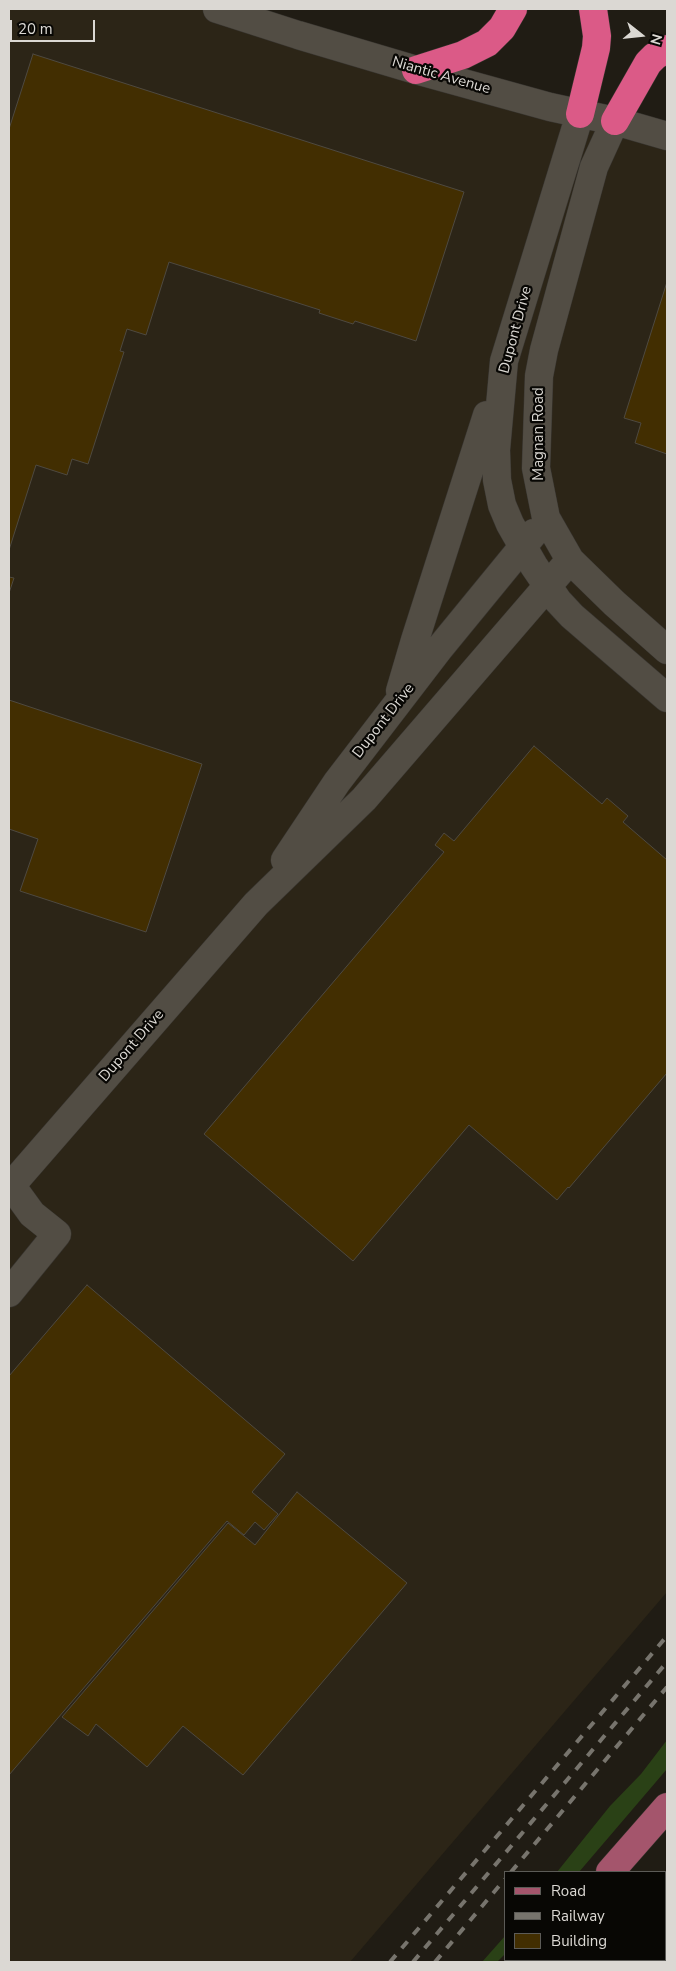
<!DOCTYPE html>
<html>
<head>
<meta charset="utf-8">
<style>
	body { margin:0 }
	#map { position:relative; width:676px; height:1971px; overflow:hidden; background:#201c14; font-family:"Nunito Sans",sans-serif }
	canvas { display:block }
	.frame { position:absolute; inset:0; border:10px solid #dbd8d3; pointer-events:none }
	.legend { position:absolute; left:504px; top:1871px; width:162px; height:90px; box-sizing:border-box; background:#080704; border:1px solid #5c5b57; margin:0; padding:6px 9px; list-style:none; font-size:15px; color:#dbd8d3 }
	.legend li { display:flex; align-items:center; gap:10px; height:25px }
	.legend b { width:25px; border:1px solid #5c5b57 }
	.north { position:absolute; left:616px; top:10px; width:50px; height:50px; -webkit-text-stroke:4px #080704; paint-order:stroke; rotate:106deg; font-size:14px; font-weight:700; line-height:20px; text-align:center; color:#dbd8d3 }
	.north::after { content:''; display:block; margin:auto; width:18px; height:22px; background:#dbd8d3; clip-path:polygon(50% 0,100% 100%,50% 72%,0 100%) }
	.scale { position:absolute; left:10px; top:20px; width:85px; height:22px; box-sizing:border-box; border:2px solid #dbd8d3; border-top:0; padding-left:6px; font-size:15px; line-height:18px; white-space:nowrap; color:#dbd8d3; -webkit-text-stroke:4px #080704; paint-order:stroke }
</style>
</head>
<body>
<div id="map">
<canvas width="676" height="1971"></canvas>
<div class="frame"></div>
<ul class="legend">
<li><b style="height:6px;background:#a4556c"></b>Road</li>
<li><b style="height:6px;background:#77746d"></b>Railway</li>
<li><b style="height:14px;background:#422e01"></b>Building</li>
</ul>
<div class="north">N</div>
<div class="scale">20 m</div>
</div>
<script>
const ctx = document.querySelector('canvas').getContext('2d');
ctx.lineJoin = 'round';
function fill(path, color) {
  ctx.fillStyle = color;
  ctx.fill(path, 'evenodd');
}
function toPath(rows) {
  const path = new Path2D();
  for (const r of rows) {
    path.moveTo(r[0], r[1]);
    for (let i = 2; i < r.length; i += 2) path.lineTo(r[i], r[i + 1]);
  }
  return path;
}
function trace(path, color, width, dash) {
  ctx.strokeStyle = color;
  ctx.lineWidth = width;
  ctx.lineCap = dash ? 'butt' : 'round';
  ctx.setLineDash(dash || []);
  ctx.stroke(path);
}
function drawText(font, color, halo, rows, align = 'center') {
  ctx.font = font + ' "Nunito Sans",sans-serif';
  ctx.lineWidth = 4.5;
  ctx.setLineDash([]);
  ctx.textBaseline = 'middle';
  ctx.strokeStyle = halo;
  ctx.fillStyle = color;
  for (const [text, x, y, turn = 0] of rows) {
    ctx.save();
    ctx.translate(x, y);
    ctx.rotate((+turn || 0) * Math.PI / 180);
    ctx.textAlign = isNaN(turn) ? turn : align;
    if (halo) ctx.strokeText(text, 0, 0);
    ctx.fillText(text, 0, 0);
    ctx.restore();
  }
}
const built = toPath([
	[9,9,216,9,667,136,667,1592,350,1962,9,1962]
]);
const green = toPath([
	[667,1740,667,1769,579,1872,557,1872,610,1806,641,1774],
	[505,1936,505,1954,497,1962,482,1962]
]);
const building = toPath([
	[33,54,464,192,416,341,355,321,353,324,319,313,320,310,169,262,146,335,127,329,120,351,124,352,88,464,72,459,67,475,36,465,9,550,9,129,33,54],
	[667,282,667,454,635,443,641,423,624,418,667,282],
	[9,577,14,578,9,593,9,577],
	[9,700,202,764,146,932,20,891,38,839,9,829,9,700],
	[534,746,602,804,607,798,628,816,623,822,667,860,667,1073,569,1188,568,1187,557,1200,469,1125,353,1261,204,1134,444,852,435,845,444,833,454,841,534,746],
	[87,1285,285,1454,252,1492,278,1514,264,1530,255,1522,244,1535,227,1521,9,1775,9,1376,87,1285],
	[297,1492,407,1583,243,1775,183,1726,147,1767,96,1724,88,1736,62,1717,228,1523,255,1545,297,1492]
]);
const minor = toPath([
	[217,9,298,35,416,70,550,107,615,121,667,136],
	[580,114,504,361,496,450,497,480,502,505,510,524,534,566,558,601,572,616,667,698],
	[615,121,594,167,544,350,539,376,536,468,546,518,570,560,614,603,667,650],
	[400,691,415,640,487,415],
	[285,860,337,782,439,649,534,533],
	[9,1188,256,904,364,799,570,560],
	[9,1293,57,1234,32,1214,11,1185]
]);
const major = toPath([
	[610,1872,667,1807],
	[665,1908,667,1905],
	[531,1962,533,1960],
	[617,1962,619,1960]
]);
const highway = toPath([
	[416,70,463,55,487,43,502,28,513,9],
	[580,114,596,48,597,36,593,9],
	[615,121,648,63,655,56,667,49]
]);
const rail = toPath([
	[511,1872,667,1687],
	[390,1962,667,1636],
	[413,1962,667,1662],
	[435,1962,505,1879]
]);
const streetNames = [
	["Niantic Avenue",441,76,16],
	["Dupont Drive",516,330,-75],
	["Magnan Road",539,434,-90],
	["Dupont Drive",384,721,-52],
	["Dupont Drive",132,1046,-49]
];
fill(built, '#2c2517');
fill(green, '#2a4116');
fill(building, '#422e01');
trace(building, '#4e4940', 1);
trace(minor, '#383530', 29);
trace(major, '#383530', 29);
trace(highway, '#383530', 29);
trace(minor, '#524d44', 28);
trace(major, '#a4556c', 28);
trace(highway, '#db5a87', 28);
trace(rail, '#77746d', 4, [9, 9]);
drawText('15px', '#dbd8d3', '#080704', streetNames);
</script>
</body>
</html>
